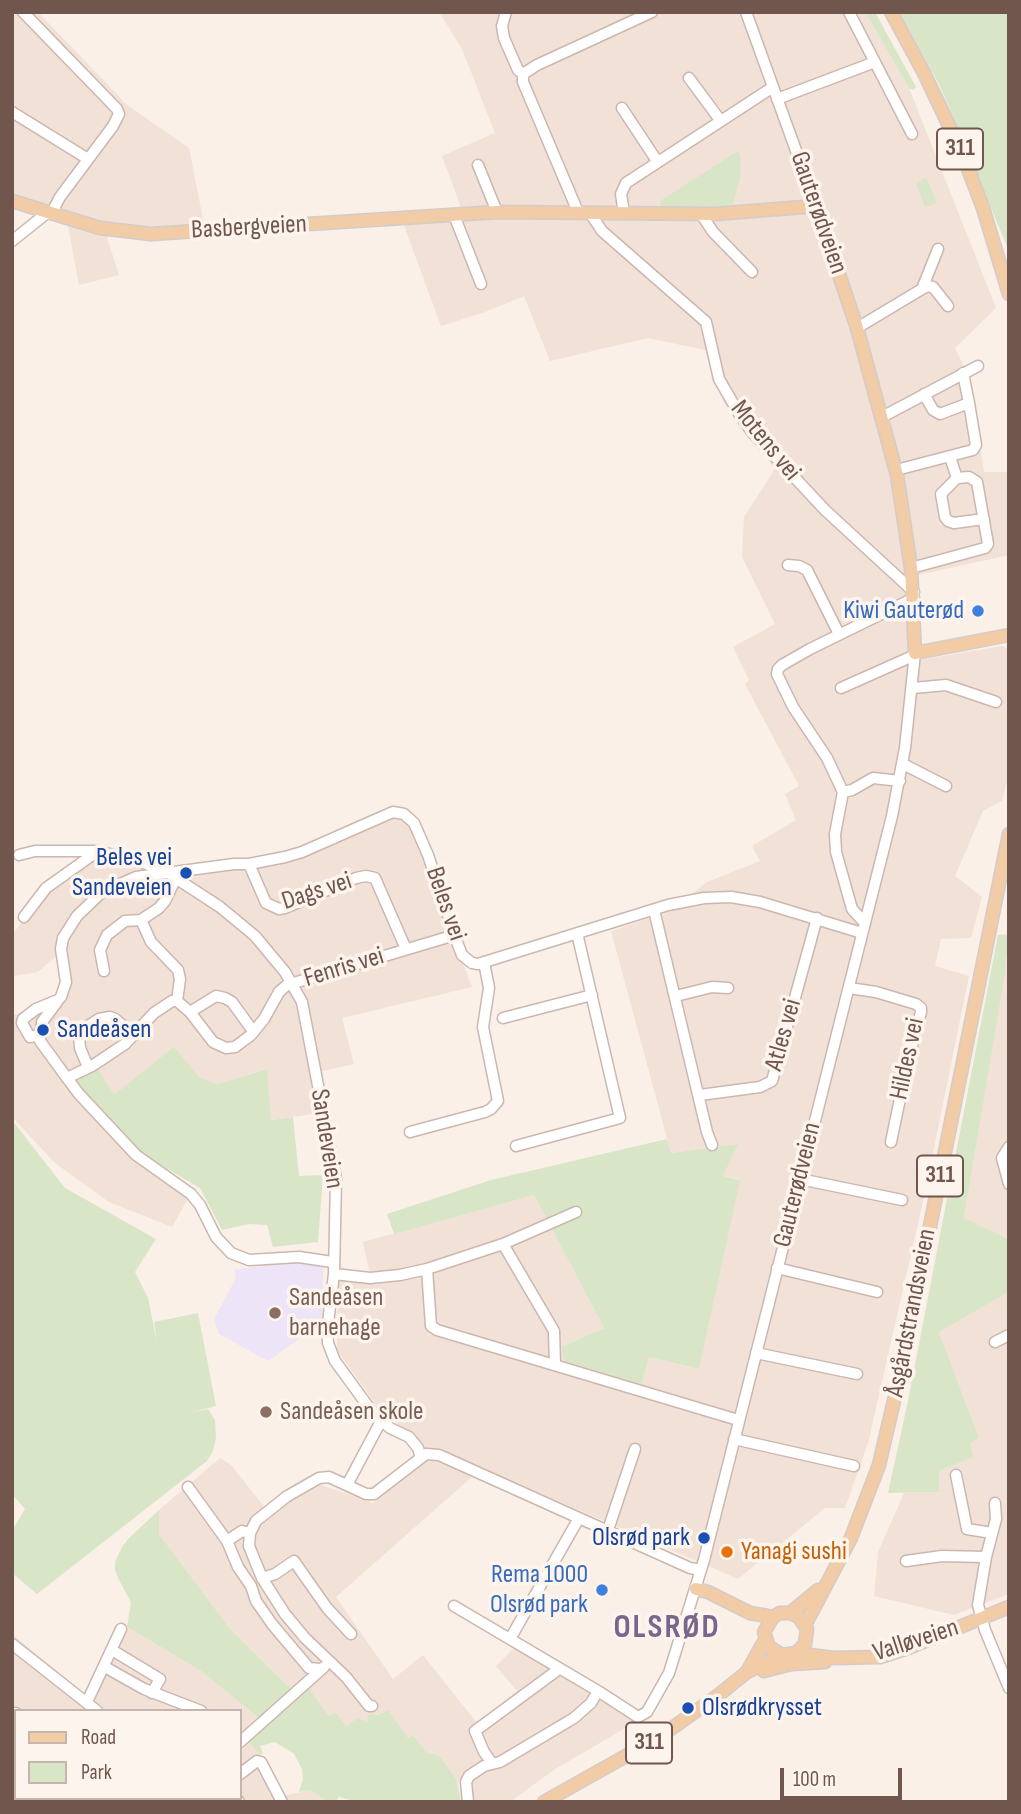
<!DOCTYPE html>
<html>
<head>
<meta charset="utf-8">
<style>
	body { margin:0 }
	#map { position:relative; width:1021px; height:1814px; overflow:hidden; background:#faf0e7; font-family:"Sofia Sans Condensed",sans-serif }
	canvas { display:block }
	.frame { position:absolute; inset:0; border:14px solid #71564e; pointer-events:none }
	.legend { position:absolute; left:14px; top:1709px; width:228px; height:91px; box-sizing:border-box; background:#fdf5ed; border:2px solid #c5b5ad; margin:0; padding:9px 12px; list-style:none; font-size:21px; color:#71564e }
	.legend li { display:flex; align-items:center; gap:14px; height:35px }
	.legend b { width:35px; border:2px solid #c5b5ad }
	.scale { position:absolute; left:780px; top:1768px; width:122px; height:32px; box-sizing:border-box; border:4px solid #71564e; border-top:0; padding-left:9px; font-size:21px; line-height:24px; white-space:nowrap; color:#71564e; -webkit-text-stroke:5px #fdf5ed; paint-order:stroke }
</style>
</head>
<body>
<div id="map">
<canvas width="1021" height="1814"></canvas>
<div class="frame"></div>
<ul class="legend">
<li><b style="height:9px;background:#f2cba7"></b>Road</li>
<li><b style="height:19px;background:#d8e6c7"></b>Park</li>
</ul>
<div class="scale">100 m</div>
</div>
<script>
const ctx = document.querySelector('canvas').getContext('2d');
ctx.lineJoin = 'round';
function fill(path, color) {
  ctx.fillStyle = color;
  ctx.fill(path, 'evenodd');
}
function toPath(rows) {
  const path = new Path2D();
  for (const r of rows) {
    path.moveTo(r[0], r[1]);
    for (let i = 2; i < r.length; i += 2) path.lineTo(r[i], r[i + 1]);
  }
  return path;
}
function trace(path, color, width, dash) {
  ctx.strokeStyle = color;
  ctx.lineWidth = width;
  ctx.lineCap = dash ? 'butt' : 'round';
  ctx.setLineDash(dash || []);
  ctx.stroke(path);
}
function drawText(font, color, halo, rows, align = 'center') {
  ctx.font = font + ' "Sofia Sans Condensed",sans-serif';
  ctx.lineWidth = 7;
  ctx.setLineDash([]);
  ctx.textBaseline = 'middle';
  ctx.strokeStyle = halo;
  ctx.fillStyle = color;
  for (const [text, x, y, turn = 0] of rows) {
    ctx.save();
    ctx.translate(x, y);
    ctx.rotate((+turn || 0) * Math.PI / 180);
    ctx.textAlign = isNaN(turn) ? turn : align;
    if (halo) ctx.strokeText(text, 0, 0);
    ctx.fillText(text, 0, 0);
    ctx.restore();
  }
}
const residential = toPath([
	[12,12,38,12,127,105,189,148,204,224,148,228,103,225,119,275,79,285,66,215,12,195],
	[439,12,865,12,909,88,996,308,955,348,969,377,984,472,1009,472,1009,555,909,577,913,661,1002,646,1009,649,1009,775,1002,801,983,811,955,876,982,897,971,938,941,939,935,966,969,976,924,1197,868,1443,845,1508,825,1508,738,1579,482,1468,336,1597,393,1679,423,1655,477,1723,517,1691,496,1666,515,1647,636,1722,555,1769,510,1802,470,1802,469,1786,457,1780,439,1755,427,1753,413,1735,408,1738,388,1711,374,1716,367,1722,346,1726,329,1716,308,1687,298,1696,231,1630,159,1534,159,1510,220,1458,231,1465,270,1514,321,1485,373,1503,429,1459,413,1433,384,1416,337,1350,338,1280,342,1268,370,1274,363,1242,534,1195,604,1328,561,1347,642,1384,649,1357,698,1369,739,1179,723,1176,737,1144,671,1153,611,931,671,911,707,882,760,861,752,846,796,820,785,794,799,786,745,684,749,680,733,647,775,624,742,557,744,517,775,469,724,403,705,350,648,338,550,361,524,296,485,312,441,326,403,223,464,216,442,156,495,133,462,49],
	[394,814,410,826,472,987,342,1018,354,1064,319,1072,326,1112,271,1120,266,1069,218,1084,199,1077,113,1096,69,1085,190,1195,172,1227,109,1202,55,1163,12,1117,12,1016,57,997,62,987,56,956,38,972,14,976,12,974,12,935,48,888,96,855,183,877,273,865],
	[1009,947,1009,1239,964,1218],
	[1009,1292,1009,1594,954,1615,874,1596,878,1552,904,1493,939,1492,939,1471,972,1457,970,1443,979,1438,939,1332],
	[127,1627,201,1671,260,1719,248,1740,260,1755,282,1796,311,1790,327,1802,12,1802,12,1634,91,1699],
	[16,1711,240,1711,240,1798,16,1798]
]);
const education = toPath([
	[294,1261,323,1265,323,1314,320,1324,268,1361,219,1334,214,1319,236,1278,234,1270]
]);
const green = toPath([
	[865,12,875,12,916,87,913,90,909,88],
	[899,12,1009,12,1009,251,940,86],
	[738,151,741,160,740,178,732,207,661,209,660,201],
	[926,177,937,203,925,207,916,184],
	[1009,934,1005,973,964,1218,1009,1239,1009,1292,939,1332,979,1438,970,1443,973,1457,939,1471,939,1492,888,1493,909,1396,998,935],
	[174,1047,199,1077,218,1084,267,1069,271,1120,293,1117,299,1176,323,1175,318,1242,273,1247,267,1225,249,1224,222,1230,200,1188,140,1153,74,1082,98,1069,114,1095],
	[12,1120,65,1188,156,1239,135,1272,148,1298,157,1343,154,1322,198,1313,216,1406,189,1413,208,1409,215,1420,216,1438,213,1451,207,1461,37,1594,12,1573,12,1531,25,1509,12,1494],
	[667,1139,671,1153,738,1144,723,1176,740,1180,699,1369,649,1357,642,1384,565,1361,561,1347,604,1328,534,1195,394,1234,387,1214,491,1180],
	[159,1510,159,1534,231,1630,292,1690,260,1719,201,1671,127,1627,131,1602,119,1580,115,1570,115,1562,122,1547,129,1538],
	[308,1687,329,1716,335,1712,346,1726,358,1718,367,1722,369,1714,378,1715,388,1710,408,1738,413,1735,427,1753,439,1755,457,1780,461,1802,357,1802,339,1797,335,1802,327,1802,311,1790,299,1792,303,1779,302,1769,294,1754,275,1742,260,1746,263,1753,260,1755,247,1740]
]);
const minor = toPath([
	[23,12,117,109,119,114,113,126,60,197,51,214],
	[506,12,502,26,504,38,518,70,523,74,523,82,578,212],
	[746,12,816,206],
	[849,12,912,134],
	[523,74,537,65,652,12],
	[689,78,720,120],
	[777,99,875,62],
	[622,108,657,161],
	[12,112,88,159],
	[478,165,497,212],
	[590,213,602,231,706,322,719,379,741,417,752,432,825,510,914,592],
	[624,213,621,194,626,183,773,87],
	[701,214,713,232,752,272],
	[454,215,481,284],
	[12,241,47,213],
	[922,289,928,286,933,287,948,306],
	[857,328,922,289,938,249],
	[924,394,933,410,940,414,969,403,963,373],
	[882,417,978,366],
	[950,457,957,478,941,494,945,517,948,521,954,523,984,519],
	[904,468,973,450,976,445,969,403],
	[788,565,799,566,807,570,839,634],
	[911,568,985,548,988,544,977,482,969,477,957,478],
	[841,688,915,655],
	[913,688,946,685,996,702],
	[903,764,946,786],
	[843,792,852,790,873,778,900,781],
	[19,855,35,851,96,851],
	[249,864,266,903,279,909,285,908,356,878,366,876,375,878,406,949],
	[174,877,220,907,255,936,285,972,302,1002,336,1179,334,1274,327,1331,328,1343,335,1361,373,1413,390,1428,409,1437,418,1448,421,1458],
	[654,910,707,1132,712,1145],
	[24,917,46,888,98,851,144,863,164,872],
	[141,920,151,942,178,970,180,979,177,1001],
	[864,922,852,909,836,852,835,834,843,792,827,758,793,707,777,674,778,669,782,665,810,649,914,598],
	[104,971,100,950,107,935,125,921,141,920,159,908,165,901,174,882,172,874],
	[849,988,876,992,916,1004,921,1008,921,1012,908,1060,891,1142],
	[676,996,712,987,728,988],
	[57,1002,42,1022,40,1041,67,1078],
	[190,1012,216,996,225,998,232,1002,253,1031],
	[503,1018,592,995],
	[40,1035,30,1037,22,1023,23,1019,36,1009,58,1000,61,997,66,982,61,949,63,938,77,916,102,892,136,877,234,864,249,864,285,857,302,852,393,812,404,814,414,823,428,855,457,942,462,955,472,963,478,964,668,905,704,898,731,897,760,902,862,933],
	[88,1067,80,1048,79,1036,88,1026,99,1019,110,1017,115,1019,134,1035],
	[700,1095,760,1087,772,1081,817,918],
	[410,1132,485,1112,491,1109,498,1101,483,1027,489,988,484,962],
	[516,1146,620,1118,577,933],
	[1009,1147,1002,1158,1009,1184],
	[800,1179,902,1200],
	[576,1212,503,1244,427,1269,431,1326,437,1330,738,1420],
	[503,1244,554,1331,555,1365],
	[332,1262,299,1257,249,1260,231,1253,216,1237,200,1205,191,1194,136,1155,79,1094,67,1078,92,1066,125,1044,154,1013,172,1001,177,1001,190,1012,213,1042,226,1048,235,1047,251,1035,264,1019,279,992,287,985,455,935],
	[777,1268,877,1292],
	[334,1274,370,1278,400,1275,427,1269],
	[995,1342,1009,1335],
	[756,1353,857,1374],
	[734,1439,854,1466],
	[956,1475,967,1529,992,1533],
	[347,1485,381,1421],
	[188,1487,227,1541],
	[995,1503,996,1519,986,1557,978,1605,985,1630,1009,1688],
	[608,1530,635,1449],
	[250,1533,242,1531,227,1541,238,1567,251,1586,256,1601,272,1624,309,1668,321,1669],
	[906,1561,942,1556,986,1557],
	[262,1578,275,1574,294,1561,327,1608,351,1634],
	[454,1606,598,1691,638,1717,647,1712,669,1673,704,1560,892,816,905,748,915,653],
	[510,1639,579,1518],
	[12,1644,97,1711],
	[112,1650,160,1679,152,1693],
	[105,1667,144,1689,201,1711],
	[87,1702,121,1629],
	[372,1706,369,1706,346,1677,305,1638,285,1614,262,1578,249,1546,250,1533,256,1521,286,1497,319,1478,329,1477,366,1494,374,1494,426,1454,439,1455,690,1568,701,1570],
	[12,1713,16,1713],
	[240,1742,324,1667],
	[12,1763,16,1765],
	[492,1763,484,1752,475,1731,559,1669],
	[240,1774,257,1761,261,1762,282,1802],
	[54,1798,59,1802],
	[130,1798,133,1802],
	[236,1798,239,1802],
	[43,1802,44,1798],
	[172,1802,176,1798],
	[468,1802,466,1782,469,1776,484,1766,500,1762,574,1718,591,1703,598,1691]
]);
const major = toPath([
	[891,12,924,73,962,153,983,208,1009,294],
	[12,201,100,228,151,234,497,212,715,214,816,206,857,328,897,475,911,568,915,653,1009,635],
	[696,1589,708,1592,750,1613,773,1617],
	[790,1613,818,1590],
	[805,1625,851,1538,879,1465,900,1375,1009,834],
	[796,1653,833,1658,880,1657,908,1648,1009,1607],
	[764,1671,791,1664,825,1662],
	[747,1672,765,1640],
	[544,1802,658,1738,716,1697,747,1672,782,1655,796,1653,805,1644,807,1629,799,1617,790,1613,780,1613,773,1617,764,1632,769,1647,782,1655]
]);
const markers = [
	[978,611,7,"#3f7fe0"],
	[186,873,7,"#1a4fb4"],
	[43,1030,7,"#1a4fb4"],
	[275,1313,7,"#8d6e63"],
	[266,1412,7,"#8d6e63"],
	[704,1538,7,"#1a4fb4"],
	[727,1552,7,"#e8710a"],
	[602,1590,7,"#3f7fe0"],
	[688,1708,7,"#1a4fb4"]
];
const shields = [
	[960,149,46],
	[940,1176,46],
	[649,1743,46]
];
const shieldNames = [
	["311",960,149],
	["311",940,1176],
	["311",649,1743]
];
const streetNames = [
	["Gauterødveien",818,213,71],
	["Basbergveien",249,228,-3],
	["Motens vei",765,441,51],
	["Dags vei",317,892,-18],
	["Beles vei",445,904,71],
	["Fenris vei",344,968,-17],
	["Atles vei",784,1035,-74],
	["Hildes vei",908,1059,-78],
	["Sandeveien",326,1139,81],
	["Gauterødveien",798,1185,-76],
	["Åsgårdstrandsveien",912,1313,-79],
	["Valløveien",916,1641,-18]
];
const shopNames = [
	["Kiwi Gauterød",964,611],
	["Rema 1000",588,1575],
	["Olsrød park",588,1605]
];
const transitNames = [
	["Beles vei",172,858],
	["Sandeveien",172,888],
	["Sandeåsen",57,1030,"left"],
	["Olsrød park",690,1538],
	["Olsrødkrysset",702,1708,"left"]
];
const educationNames = [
	["Sandeåsen",289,1298],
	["barnehage",289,1328],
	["Sandeåsen skole",280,1412]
];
const foodNames = [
	["Yanagi sushi",741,1552]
];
const districtNames = [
	["OLSRØD",667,1629]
];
fill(residential, '#f1e1d7');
fill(education, '#ede4f7');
fill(green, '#d8e6c7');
trace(minor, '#cbb7af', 13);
trace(major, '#d4ccca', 15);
trace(minor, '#fff', 10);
trace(major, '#f2cba7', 12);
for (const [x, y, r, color] of markers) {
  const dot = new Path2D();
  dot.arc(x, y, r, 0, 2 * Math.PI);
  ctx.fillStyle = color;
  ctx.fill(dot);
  trace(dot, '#fdf5ed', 2.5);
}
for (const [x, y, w] of shields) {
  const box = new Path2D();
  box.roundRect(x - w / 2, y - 20.5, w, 41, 5);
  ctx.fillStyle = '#fdf5ed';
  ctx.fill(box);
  trace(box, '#71564e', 2);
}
drawText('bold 24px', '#71564e', null, shieldNames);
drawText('26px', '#71564e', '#fdf5ed', streetNames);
drawText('26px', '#366cbe', '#fdf5ed', shopNames, 'right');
drawText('26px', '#164399', '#fdf5ed', transitNames, 'right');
drawText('26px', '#785e54', '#fdf5ed', educationNames, 'left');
drawText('26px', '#c56008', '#fdf5ed', foodNames, 'left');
ctx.letterSpacing = '2px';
drawText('bold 33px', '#7a668d', '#fdf5ed', districtNames);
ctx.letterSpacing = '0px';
</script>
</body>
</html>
